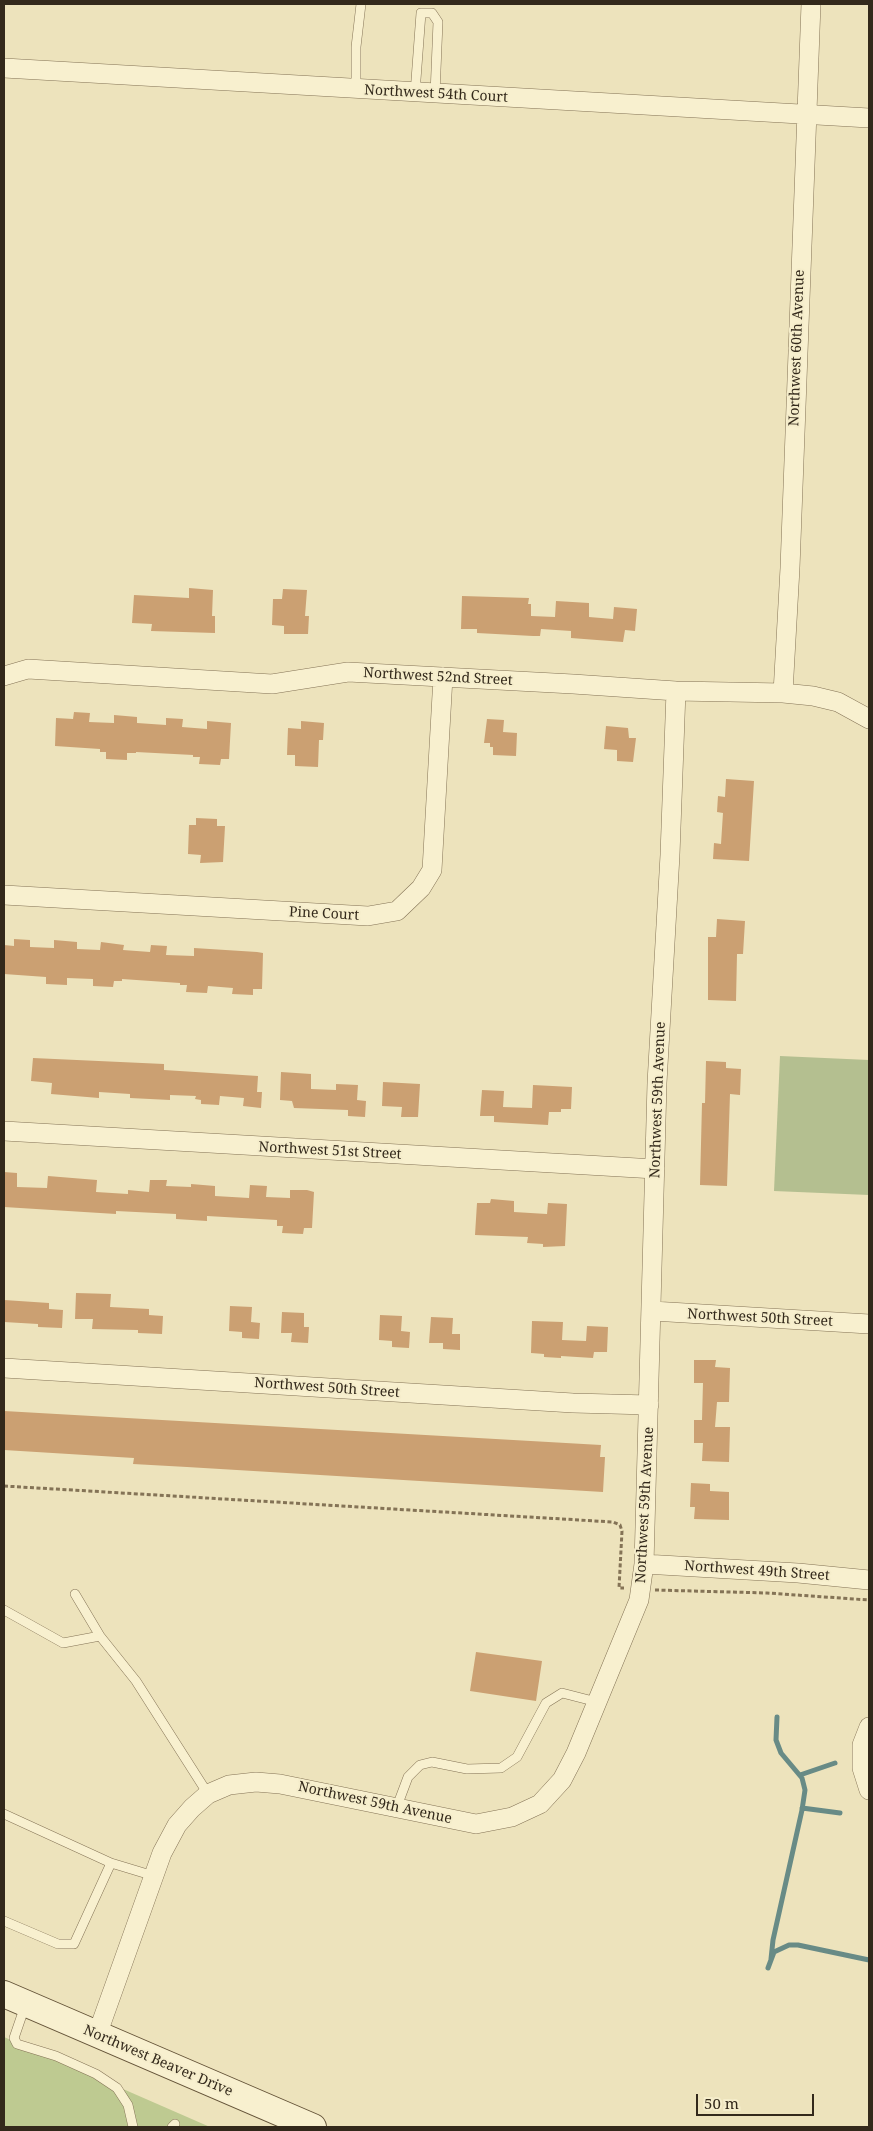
<!DOCTYPE html>
<html>
<head>
<meta charset="utf-8">
<style>
	body { margin:0 }
	#map { position:relative; width:873px; height:2131px; overflow:hidden; background:#ede3bc; font-family:"Noto Serif",serif }
	canvas { display:block }
	.frame { position:absolute; inset:0; border:5px solid #33291b; pointer-events:none }
	.scale { position:absolute; left:696px; top:2094px; width:118px; height:22px; box-sizing:border-box; border:2px solid #33291b; border-top:0; padding-left:6px; font-size:15px; line-height:18px; white-space:nowrap; color:#33291b; -webkit-text-stroke:4px #f5edcb; paint-order:stroke }
</style>
</head>
<body>
<div id="map">
<canvas width="873" height="2131"></canvas>
<div class="frame"></div>
<div class="scale">50 m</div>
</div>
<script>
const ctx = document.querySelector('canvas').getContext('2d');
ctx.lineJoin = 'round';
function fill(path, color) {
  ctx.fillStyle = color;
  ctx.fill(path, 'evenodd');
}
function toPath(rows) {
  const path = new Path2D();
  for (const r of rows) {
    path.moveTo(r[0], r[1]);
    for (let i = 2; i < r.length; i += 2) path.lineTo(r[i], r[i + 1]);
  }
  return path;
}
function trace(path, color, width, dash) {
  ctx.strokeStyle = color;
  ctx.lineWidth = width;
  ctx.lineCap = dash ? 'butt' : 'round';
  ctx.setLineDash(dash || []);
  ctx.stroke(path);
}
function drawText(font, color, halo, rows, align = 'center') {
  ctx.font = font + ' "Noto Serif",serif';
  ctx.lineWidth = 4;
  ctx.setLineDash([]);
  ctx.textBaseline = 'middle';
  ctx.strokeStyle = halo;
  ctx.fillStyle = color;
  for (const [text, x, y, turn = 0] of rows) {
    ctx.save();
    ctx.translate(x, y);
    ctx.rotate((+turn || 0) * Math.PI / 180);
    ctx.textAlign = isNaN(turn) ? turn : align;
    if (halo) ctx.strokeText(text, 0, 0);
    ctx.fillText(text, 0, 0);
    ctx.restore();
  }
}
const green = toPath([
	[4,2037,210,2127,4,2127]
]);
const cemetery = toPath([
	[780,1056,869,1060,869,1195,774,1191]
]);
const stream = toPath([
	[800,1775,835,1763],
	[802,1808,840,1813],
	[771,1959,773,1940,802,1810,805,1790,802,1778,781,1753,776,1740,777,1717],
	[768,1968,774,1952,789,1945,798,1945,869,1960]
]);
const building = toPath([
	[189,588,213,590,212,616,215,616,215,633,151,631,152,624,132,623,134,595,189,598],
	[283,589,307,590,305,616,309,616,308,634,284,634,284,626,272,625,273,599,282,599],
	[462,596,529,598,528,604,531,604,531,616,555,617,556,601,589,603,589,617,613,619,614,607,637,609,635,631,625,630,623,642,571,638,571,631,541,629,540,636,533,636,477,633,477,629,461,629],
	[74,712,90,713,89,722,114,723,114,715,137,717,137,723,166,725,166,718,183,719,182,727,207,729,207,721,231,723,229,759,221,759,220,765,199,764,200,757,193,757,193,755,136,752,136,753,127,753,127,760,106,759,106,752,100,752,100,749,55,746,56,718,73,719],
	[487,719,504,720,503,732,517,733,516,756,493,755,493,747,490,747,490,743,484,743],
	[301,721,324,723,323,740,319,740,318,767,295,766,295,755,287,755,288,728,301,729],
	[606,726,628,728,629,738,636,738,633,762,617,761,617,750,604,749],
	[726,779,754,781,749,861,713,859,714,843,721,844,723,813,717,812,718,796,725,797],
	[196,818,217,819,217,826,225,826,223,862,200,863,201,855,188,854,189,825,196,825],
	[717,919,745,921,743,954,737,954,736,1001,708,1000,708,937,716,937],
	[14,939,30,940,30,947,54,948,54,940,77,942,77,949,100,950,101,942,124,945,123,950,150,952,151,945,167,946,166,955,194,956,194,948,257,952,263,953,262,989,253,989,253,995,232,994,233,988,208,986,207,993,186,992,187,985,180,985,180,983,122,979,122,981,114,981,113,987,93,986,93,979,67,978,67,985,46,984,46,977,4,974,4,945,14,946],
	[33,1058,164,1064,164,1070,258,1076,257,1092,262,1092,261,1108,243,1106,244,1098,220,1096,219,1105,201,1104,201,1100,195,1099,196,1096,170,1095,170,1100,130,1098,130,1094,99,1092,99,1098,51,1094,52,1083,31,1081],
	[706,1061,726,1062,726,1068,741,1069,740,1095,730,1094,727,1186,700,1185,702,1103,705,1103],
	[281,1072,311,1074,311,1089,336,1090,336,1084,358,1085,357,1100,366,1101,365,1117,348,1116,348,1110,294,1108,292,1101,280,1100],
	[383,1082,420,1084,418,1117,401,1117,402,1107,382,1106],
	[533,1085,572,1087,571,1109,561,1109,561,1112,549,1112,548,1125,494,1122,494,1116,480,1116,482,1090,504,1091,503,1107,532,1108],
	[4,1172,17,1173,17,1187,47,1188,48,1176,97,1180,96,1192,128,1194,128,1190,149,1192,150,1180,167,1180,166,1186,191,1187,191,1184,215,1186,215,1196,249,1198,250,1185,267,1186,266,1197,290,1198,290,1190,307,1190,314,1192,312,1228,304,1228,303,1234,282,1233,283,1226,277,1226,277,1220,207,1216,207,1221,176,1219,176,1214,116,1211,116,1214,4,1207],
	[491,1199,514,1201,514,1212,547,1214,548,1203,567,1204,565,1246,543,1247,543,1244,527,1243,528,1237,475,1235,477,1203,490,1203],
	[76,1293,111,1294,110,1307,149,1309,149,1315,163,1316,162,1334,138,1333,138,1330,92,1329,93,1319,75,1319],
	[4,1300,49,1303,49,1309,63,1310,62,1328,38,1327,38,1324,4,1322],
	[230,1306,252,1307,251,1322,260,1323,259,1339,242,1338,242,1332,229,1331],
	[282,1312,304,1313,304,1327,309,1327,308,1343,291,1342,292,1333,281,1333],
	[380,1315,402,1316,401,1331,410,1332,409,1348,392,1347,392,1341,379,1340],
	[431,1317,453,1318,452,1334,460,1334,460,1350,443,1349,443,1343,429,1343],
	[532,1321,563,1322,562,1340,586,1341,587,1326,608,1327,607,1352,594,1352,593,1358,561,1356,561,1358,544,1357,544,1354,531,1353],
	[694,1360,716,1360,715,1367,730,1368,729,1402,717,1402,715,1427,730,1427,729,1462,702,1461,703,1443,694,1443,694,1420,702,1420,703,1383,694,1383],
	[4,1411,601,1445,600,1457,605,1457,603,1492,187,1467,133,1464,134,1458,4,1450],
	[691,1483,710,1484,710,1491,729,1492,729,1520,694,1519,695,1507,690,1507],
	[476,1652,542,1661,536,1701,470,1691]
]);
const path = toPath([
	[4,1486,613,1522,620,1525,622,1531,619,1588,624,1588],
	[655,1590,767,1593,869,1600]
]);
const service = toPath([
	[356,89,356,47,361,4],
	[415,93,421,13,432,13,438,22,435,94],
	[75,1594,100,1636,136,1681,208,1794],
	[4,1610,63,1643,100,1636],
	[396,1809,408,1777,420,1765,432,1762,467,1769,501,1768,517,1757,546,1703,562,1693,597,1702],
	[4,1814,111,1863,74,1944,58,1944,4,1921],
	[111,1863,154,1876],
	[25,2006,14,2038,17,2044,56,2056,96,2074,117,2088,128,2105,133,2127],
	[172,2127,175,2124]
]);
const minor = toPath([
	[4,68,869,118],
	[4,676,28,669,272,684,348,672,573,684,676,691,783,693,813,696,838,702,869,719],
	[783,693,790,568,811,4],
	[4,895,368,916,397,911,421,888,432,870,443,677],
	[4,1131,655,1169],
	[652,1311,869,1324],
	[4,1368,573,1403,649,1405],
	[644,1564,798,1573,869,1580],
	[869,1727,862,1745,862,1768,869,1790],
	[97,2035,162,1853,177,1825,192,1808,208,1794,229,1785,256,1782,280,1784,476,1824,512,1817,540,1804,562,1780,576,1753,639,1600,644,1564,657,1083,670,855,676,691]
]);
const secondary = toPath([
	[4,1994,313,2127]
]);
const streetNames = [
	["Northwest 54th Court",436,94,3],
	["Northwest 60th Avenue",797,348,-88],
	["Northwest 52nd Street",438,677,3],
	["Pine Court",324,914,3],
	["Northwest 59th Avenue",658,1100,-88],
	["Northwest 51st Street",330,1151,3],
	["Northwest 50th Street",760,1318,3],
	["Northwest 50th Street",327,1388,4],
	["Northwest 59th Avenue",645,1505,-87],
	["Northwest 49th Street",757,1571,4],
	["Northwest 59th Avenue",375,1803,12],
	["Northwest Beaver Drive",158,2061,23]
];
fill(green, '#beca91');
fill(cemetery, '#b4bf90');
trace(stream, '#688b86', 5);
fill(building, '#cba072');
trace(service, '#847356', 10);
trace(minor, '#847356', 20);
trace(secondary, '#655439', 28);
trace(path, '#847356', 3, [4, 2.5]);
trace(service, '#f8f0cf', 9);
trace(minor, '#f8f0cf', 19);
trace(secondary, '#f8f0cf', 26);
drawText('14px', '#33291b', '#f5edcb', streetNames);
</script>
</body>
</html>
